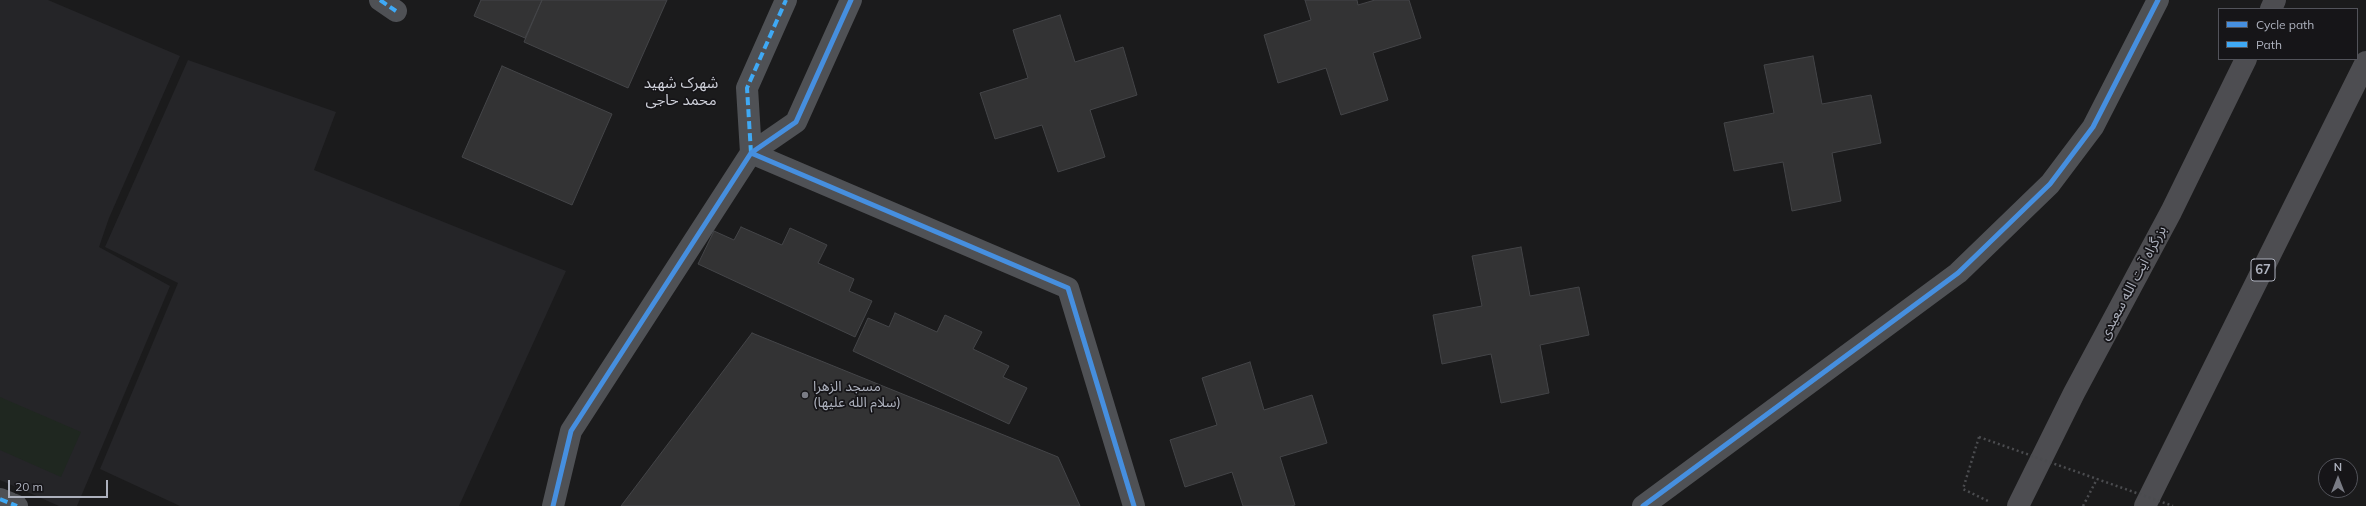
<!DOCTYPE html>
<html>
<head>
<meta charset="utf-8">
<style>
	body { margin:0 }
	#map { position:relative; width:2366px; height:506px; overflow:hidden; background:#1b1b1c; font-family:Mulish,sans-serif }
	canvas { display:block }
	.legend { position:absolute; left:2218px; top:8px; width:140px; height:52px; box-sizing:border-box; background:#161518; border:1px solid #52535a; margin:0; padding:5px 7px; list-style:none; font-size:12px; color:#adb1bd }
	.legend li { display:flex; align-items:center; gap:8px; height:20px }
	.legend b { width:20px; border:1px solid #52535a }
	.north { position:absolute; left:2318px; top:458px; width:40px; height:40px; box-sizing:border-box; background:#161518; border:1px solid #52535a; border-radius:50%; rotate:0deg; font-size:11px; font-weight:700; line-height:16px; text-align:center; color:#adb1bd }
	.north::after { content:''; display:block; margin:auto; width:14px; height:18px; background:#7a7c85; clip-path:polygon(50% 0,100% 100%,50% 72%,0 100%) }
	.scale { position:absolute; left:8px; top:480px; width:100px; height:18px; box-sizing:border-box; border:2px solid #adb1bd; border-top:0; padding-left:5px; font-size:12px; line-height:14px; white-space:nowrap; color:#adb1bd; -webkit-text-stroke:3px #161518; paint-order:stroke }
</style>
</head>
<body>
<div id="map">
<canvas width="2366" height="506"></canvas>
<ul class="legend">
<li><b style="height:5px;background:#468fdf"></b>Cycle path</li>
<li><b style="height:5px;background:#3fa9f5"></b>Path</li>
</ul>
<div class="north">N</div>
<div class="scale">20 m</div>
</div>
<script>
const ctx = document.querySelector('canvas').getContext('2d');
ctx.lineJoin = 'round';
function fill(path, color) {
  ctx.fillStyle = color;
  ctx.fill(path, 'evenodd');
}
function toPath(rows) {
  const path = new Path2D();
  for (const r of rows) {
    path.moveTo(r[0], r[1]);
    for (let i = 2; i < r.length; i += 2) path.lineTo(r[i], r[i + 1]);
  }
  return path;
}
function trace(path, color, width, dash) {
  ctx.strokeStyle = color;
  ctx.lineWidth = width;
  ctx.lineCap = dash ? 'butt' : 'round';
  ctx.setLineDash(dash || []);
  ctx.stroke(path);
}
function drawText(font, color, halo, rows, align = 'center') {
  ctx.font = font + ' Mulish,"Noto Sans Arabic",sans-serif';
  ctx.lineWidth = 3.5;
  ctx.setLineDash([]);
  ctx.textBaseline = 'middle';
  ctx.strokeStyle = halo;
  ctx.fillStyle = color;
  for (const [text, x, y, turn = 0] of rows) {
    ctx.save();
    ctx.translate(x, y);
    ctx.rotate((+turn || 0) * Math.PI / 180);
    ctx.textAlign = isNaN(turn) ? turn : align;
    if (halo) ctx.strokeText(text, 0, 0);
    ctx.fillText(text, 0, 0);
    ctx.restore();
  }
}
const built = toPath([
	[0,0,48,0,180,56,109,218,99,247,170,286,77,506,59,506,0,480],
	[188,60,336,112,314,170,566,271,459,506,180,506,100,469,178,283,105,247]
]);
const green = toPath([
	[0,397,81,432,61,477,0,450]
]);
const building = toPath([
	[481,0,542,0,525,38,474,16,481,0],
	[542,0,667,0,628,88,524,42,542,0],
	[1305,0,1357,0,1358,5,1375,0,1409,0,1421,38,1373,53,1388,100,1341,115,1326,68,1278,83,1264,35,1311,20,1305,0],
	[1060,15,1075,62,1123,47,1137,95,1090,110,1105,157,1058,172,1042,125,995,139,980,93,1028,78,1013,30,1060,15],
	[1813,56,1822,104,1871,95,1881,143,1832,153,1841,201,1792,211,1783,162,1734,171,1724,123,1774,113,1764,65,1813,56],
	[502,66,612,114,572,205,462,157,502,66],
	[741,227,782,245,790,228,827,245,818,263,854,279,849,291,872,301,855,337,698,264,714,231,734,240,741,227],
	[1521,247,1530,296,1579,287,1589,335,1540,345,1549,393,1501,403,1491,354,1442,364,1433,315,1482,306,1472,256,1521,247],
	[895,313,937,332,945,315,982,332,973,349,1009,366,1003,377,1027,388,1009,424,853,351,868,318,889,327,895,313],
	[752,333,1058,457,1080,506,621,506,752,333],
	[1250,362,1264,410,1312,395,1327,443,1280,457,1295,505,1291,506,1243,506,1232,472,1185,487,1170,440,1217,425,1202,378,1250,362]
]);
const path = toPath([
	[1979,437,1963,489,1990,502],
	[2083,506,2097,479]
]);
const minor = toPath([
	[380,0,396,11],
	[751,153,1068,288,1134,506],
	[751,153,747,88,786,0],
	[0,499,17,506],
	[553,506,571,431,751,153,796,122,851,0],
	[1643,506,1958,273,2050,184,2093,127,2158,0]
]);
const highway = toPath([
	[2271,9,2275,0],
	[2018,506,2074,393,2171,212,2246,59],
	[2145,506,2366,62]
]);
const pathBridge = toPath([
	[1979,437,2173,506]
]);
const quiet = toPath([
	[380,0,396,11],
	[751,153,747,88,786,0],
	[0,499,17,506]
]);
const cycleway = toPath([
	[751,153,1068,288,1134,506],
	[553,506,571,431,751,153,796,122,851,0],
	[1643,506,1958,273,2050,184,2093,127,2158,0]
]);
const markers = [
	[805,395,4,"#7a7c85"]
];
const shields = [
	[2263,270,24]
];
const shieldNames = [
	["67",2263,270]
];
const streetNames = [
	["بزرگراه آیت الله سعیدی",2133,283,-62]
];
const poiNames = [
	["مسجد الزهرا",813,387],
	["(سلام الله علیها)",813,403]
];
const neighbourhoodNames = [
	["شهرک شهید",681,83],
	["محمد حاجی",681,100]
];
fill(built, '#252528');
fill(green, '#1f2720');
fill(building, '#333334');
trace(building, '#444548', 1);
trace(path, '#4b4c4f', 2.5, [2, 3]);
trace(minor, '#4f5155', 22);
trace(highway, '#4d4d51', 22);
trace(pathBridge, '#4b4c4f', 2.5, [2, 3]);
trace(quiet, '#3fa9f5', 4, [8, 4]);
trace(cycleway, '#468fdf', 5);
for (const [x, y, r, color] of markers) {
  const dot = new Path2D();
  dot.arc(x, y, r, 0, 2 * Math.PI);
  ctx.fillStyle = color;
  ctx.fill(dot);
  trace(dot, '#161518', 1.5);
}
for (const [x, y, w] of shields) {
  const box = new Path2D();
  box.roundRect(x - w / 2, y - 11, w, 22, 3);
  ctx.fillStyle = '#161518';
  ctx.fill(box);
  trace(box, '#adb1bd', 1);
}
drawText('bold 13px', '#adb1bd', null, shieldNames);
drawText('14px', '#adb1bd', '#161518', streetNames);
drawText('14px', '#adb1bd', '#161518', poiNames, 'left');
drawText('15px', '#ced0d9', '#161518', neighbourhoodNames);
</script>
</body>
</html>
